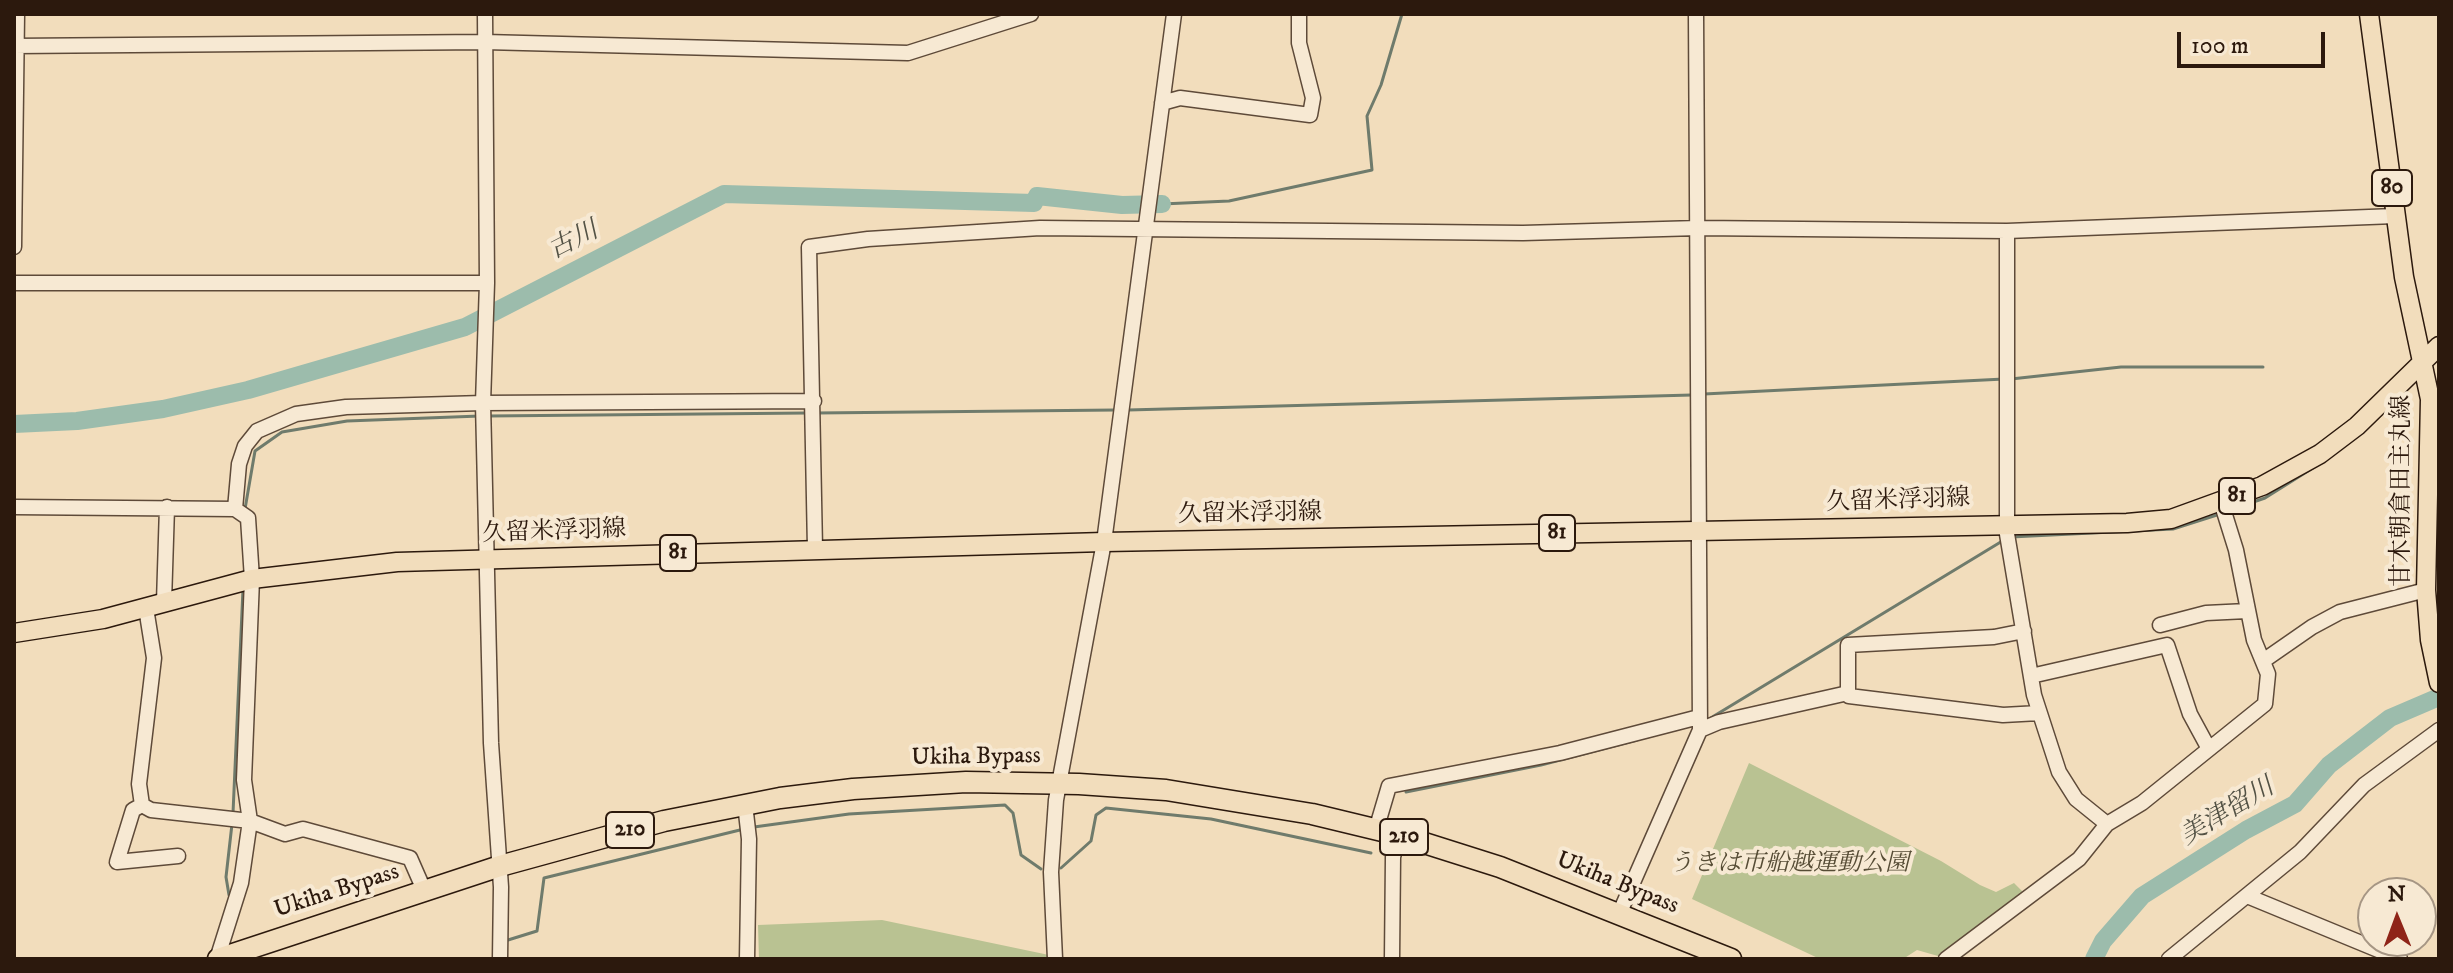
<!DOCTYPE html>
<html>
<head>
<meta charset="utf-8">
<style>
	body { margin:0 }
	#map { position:relative; width:2453px; height:973px; overflow:hidden; background:#f2ddbc; font-family:"IM FELL DW Pica",serif }
	canvas { display:block }
	.frame { position:absolute; inset:0; border:16px solid #2c190d; pointer-events:none }
	.north { position:absolute; left:2357px; top:877px; width:80px; height:80px; box-sizing:border-box; background:#f7e9d3; border:2px solid #a69684; border-radius:50%; rotate:359deg; font-size:22px; font-weight:700; line-height:32px; text-align:center; color:#2c190d }
	.north::after { content:''; display:block; margin:auto; width:28px; height:36px; background:#8f2418; clip-path:polygon(50% 0,100% 100%,50% 72%,0 100%) }
	.scale { position:absolute; left:2177px; top:32px; width:148px; height:36px; box-sizing:border-box; border:4px solid #2c190d; border-top:0; padding-left:10px; font-size:24px; line-height:28px; white-space:nowrap; color:#2c190d; -webkit-text-stroke:6px #f7e9d3; paint-order:stroke }
</style>
</head>
<body>
<div id="map">
<canvas width="2453" height="973"></canvas>
<div class="frame"></div>
<div class="north">N</div>
<div class="scale">100 m</div>
</div>
<script>
const ctx = document.querySelector('canvas').getContext('2d');
ctx.lineJoin = 'round';
function fill(path, color) {
  ctx.fillStyle = color;
  ctx.fill(path, 'evenodd');
}
function toPath(rows) {
  const path = new Path2D();
  for (const r of rows) {
    path.moveTo(r[0], r[1]);
    for (let i = 2; i < r.length; i += 2) path.lineTo(r[i], r[i + 1]);
  }
  return path;
}
function trace(path, color, width, dash) {
  ctx.strokeStyle = color;
  ctx.lineWidth = width;
  ctx.lineCap = dash ? 'butt' : 'round';
  ctx.setLineDash(dash || []);
  ctx.stroke(path);
}
function drawText(font, color, halo, rows, align = 'center') {
  ctx.font = font + ' "IM FELL DW Pica","Noto Serif JP",serif';
  ctx.lineWidth = 8;
  ctx.setLineDash([]);
  ctx.textBaseline = 'middle';
  ctx.strokeStyle = halo;
  ctx.fillStyle = color;
  for (const [text, x, y, turn = 0] of rows) {
    ctx.save();
    ctx.translate(x, y);
    ctx.rotate((+turn || 0) * Math.PI / 180);
    ctx.textAlign = isNaN(turn) ? turn : align;
    if (halo) ctx.strokeText(text, 0, 0);
    ctx.fillText(text, 0, 0);
    ctx.restore();
  }
}
const green = toPath([
	[1749,763,1941,861,1980,885,1996,892,2014,883,2024,893,1938,956,1917,950,1903,959,1820,959,1692,899],
	[882,920,1049,955,1049,959,759,959,758,925]
]);
const stream = toPath([
	[1162,204,1229,201,1372,170,1367,116,1381,85,1402,14],
	[2011,379,2121,367,2263,367],
	[1704,394,2004,379],
	[1128,410,1692,395],
	[816,413,1116,410],
	[488,416,808,413],
	[245,509,255,451,282,432,347,421,480,416],
	[2227,511,2265,498,2316,466],
	[2011,537,2173,529,2220,514],
	[1709,719,2004,540],
	[1406,792,1541,765,1637,740],
	[233,813,243,589],
	[754,827,849,814,1005,805,1013,813,1021,855,1041,869],
	[1061,868,1091,841,1096,815,1106,808,1211,819,1371,853],
	[229,895,226,877,232,824],
	[508,940,537,931,544,878,744,829]
]);
const river = toPath([
	[14,424,77,421,163,409,248,390,465,327,724,194,1034,203,1037,196,1122,205,1162,204],
	[2094,959,2103,941,2142,896,2246,830,2295,804,2329,765,2390,718,2439,697]
]);
const minor = toPath([
	[485,14,487,283,483,403,491,743,501,887,500,959],
	[14,46,485,42,908,53,1031,14],
	[1162,103,1180,98,1310,115,1313,98,1299,43,1299,14],
	[2007,231,2007,534,2034,695,2059,772,2076,799,2107,824],
	[14,247,17,14],
	[14,283,487,283],
	[14,507,235,509,248,518,252,579,244,780,250,821,241,883,217,959],
	[235,509,239,464,245,446,257,431,296,414,346,407,483,403,814,401],
	[815,549,809,247,868,239,1040,228,1523,233,1698,228,2007,231,2395,216],
	[164,602,167,507],
	[146,608,154,658,139,784,142,805,151,810,250,821,285,834,303,829,410,858,424,890],
	[2160,625,2206,613,2247,611],
	[2263,661,2312,627,2340,612,2426,590],
	[2031,676,2167,645,2190,714,2209,749],
	[1848,693,1848,645,1994,637,2024,631],
	[1700,730,1719,722,1848,693,1849,696,2003,715,2039,713],
	[745,804,749,839,747,959],
	[142,805,133,810,117,862,178,856],
	[1376,830,1389,786,1560,753,1699,717],
	[2247,896,2400,959],
	[1620,912,1700,730,1696,14],
	[1055,959,1051,872,1056,800,1104,542,1174,14],
	[1392,959,1393,857,1399,835],
	[1946,959,2079,859,2107,824,2142,803,2265,704,2268,674,2254,640,2236,550,2221,502],
	[2169,959,2300,852,2364,785,2439,730]
]);
const major = toPath([
	[2369,14,2404,277,2430,399,2426,590,2430,640,2439,683],
	[14,633,103,619,252,579,397,562,1104,542,2127,523,2171,519,2262,486,2320,454,2357,426,2439,346]
]);
const highway = toPath([
	[218,959,500,866,664,821,780,798,853,789,966,782,1079,784,1166,790,1312,814,1399,835,1500,867,1731,959]
]);
const shields = [
	[2392,188,40],
	[2237,496,36],
	[1557,533,36],
	[678,553,36],
	[630,830,48],
	[1404,837,48]
];
const shieldNames = [
	["80",2392,188],
	["81",2237,496],
	["81",1557,533],
	["81",678,553],
	["210",630,830],
	["210",1404,837]
];
const streetNames = [
	["甘木朝倉田主丸線",2403,491,-90],
	["久留米浮羽線",1898,502,-2],
	["久留米浮羽線",1250,515,-1],
	["久留米浮羽線",554,533,-2],
	["Ukiha Bypass",976,758,-1],
	["Ukiha Bypass",1617,884,22],
	["Ukiha Bypass",337,892,-18]
];
const parkNames = [
	["うきは市船越運動公園",1789,865]
];
const waterNames = [
	["古川",574,242,-27],
	["美津留川",2228,813,-31]
];
fill(green, '#b9c292');
trace(stream, '#6f7b6c', 3);
trace(river, '#9cbcac', 18);
trace(minor, '#5e4a39', 17);
trace(major, '#2c190d', 21);
trace(highway, '#2c190d', 23);
trace(minor, '#f7e9d3', 14);
trace(major, '#f2ddbc', 18);
trace(highway, '#f2ddbc', 20);
for (const [x, y, w] of shields) {
  const box = new Path2D();
  box.roundRect(x - w / 2, y - 18, w, 36, 6);
  ctx.fillStyle = '#f7e9d3';
  ctx.fill(box);
  trace(box, '#2c190d', 2);
}
drawText('bold 22px', '#2c190d', null, shieldNames);
drawText('24px', '#2c190d', '#f7e9d3', streetNames);
drawText('italic 24px', '#564c35', '#f7e9d3', parkNames);
drawText('italic 26px', '#535245', '#f7e9d3', waterNames);
</script>
</body>
</html>
